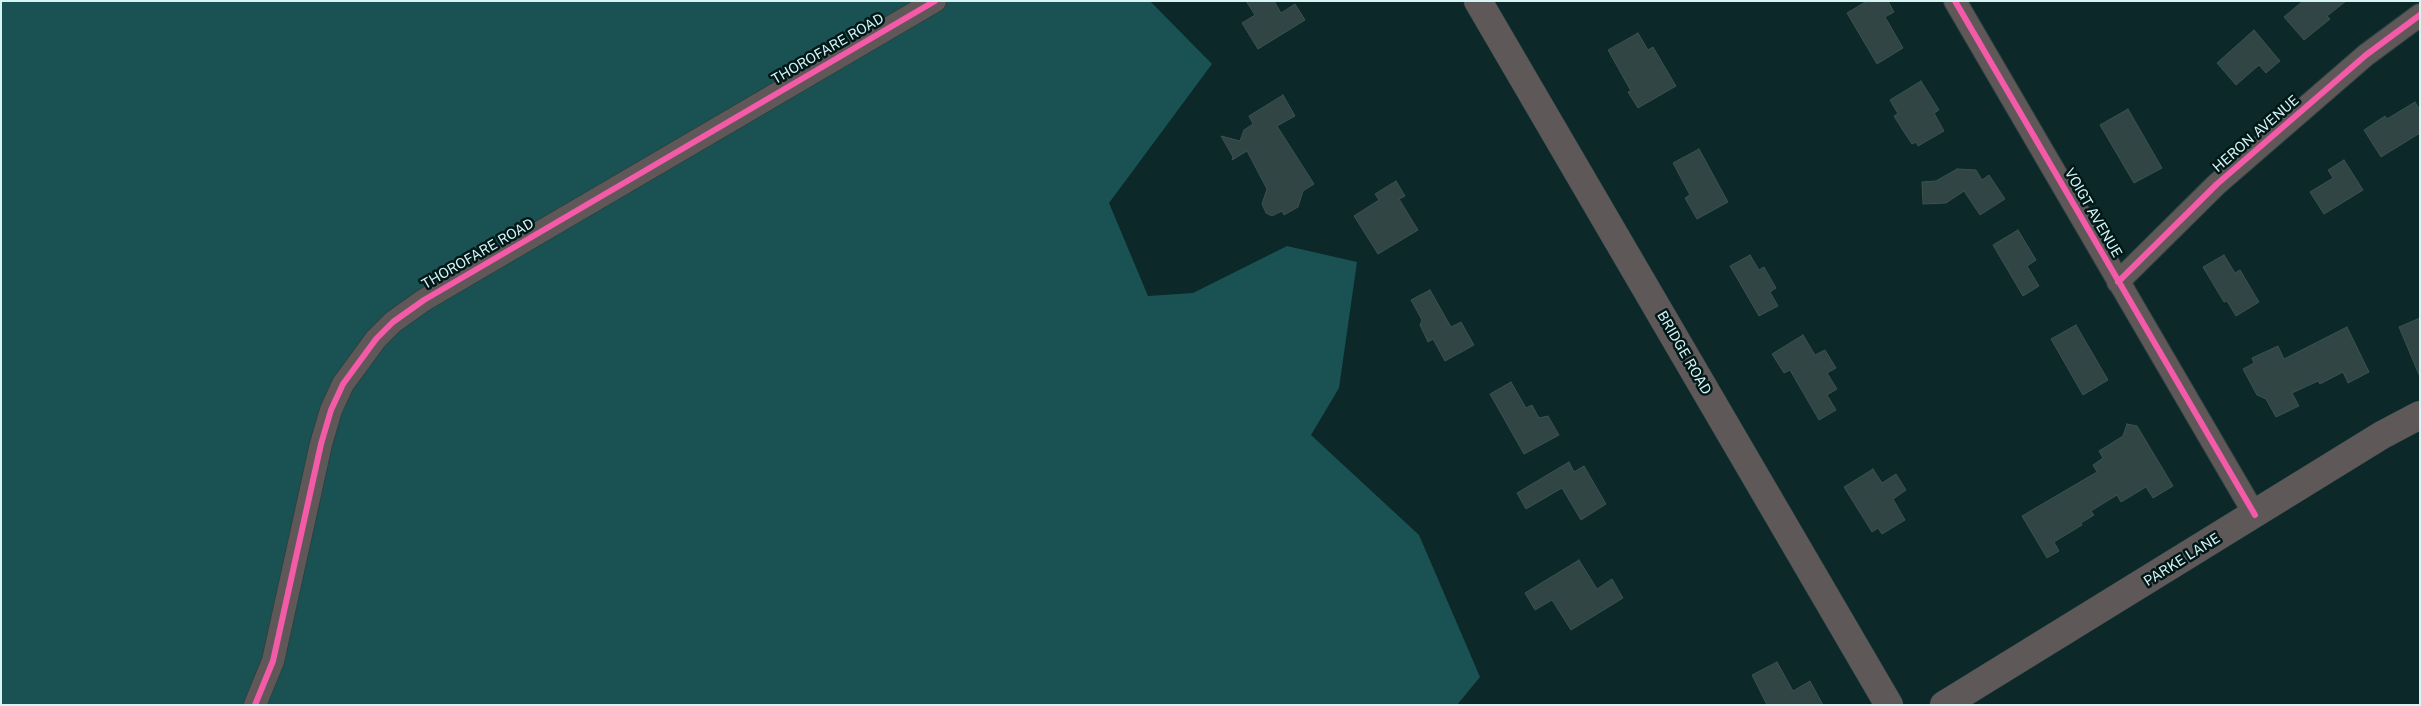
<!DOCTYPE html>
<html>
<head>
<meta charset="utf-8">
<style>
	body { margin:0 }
	#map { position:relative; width:2421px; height:706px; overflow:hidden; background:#0c2828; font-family:"Public Sans",sans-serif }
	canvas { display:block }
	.frame { position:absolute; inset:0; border:2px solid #d7f4f5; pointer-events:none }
</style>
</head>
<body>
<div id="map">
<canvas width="2421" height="706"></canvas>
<div class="frame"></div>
</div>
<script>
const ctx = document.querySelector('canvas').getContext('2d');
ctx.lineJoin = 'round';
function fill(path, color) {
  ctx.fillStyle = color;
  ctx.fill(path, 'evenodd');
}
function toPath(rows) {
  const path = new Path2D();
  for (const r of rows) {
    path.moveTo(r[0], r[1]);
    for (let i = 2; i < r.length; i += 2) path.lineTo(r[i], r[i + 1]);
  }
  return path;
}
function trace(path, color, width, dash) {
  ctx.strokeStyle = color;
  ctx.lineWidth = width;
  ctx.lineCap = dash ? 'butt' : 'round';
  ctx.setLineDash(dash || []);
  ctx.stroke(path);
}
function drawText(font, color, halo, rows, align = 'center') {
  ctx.font = font + ' "Public Sans",sans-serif';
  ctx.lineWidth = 5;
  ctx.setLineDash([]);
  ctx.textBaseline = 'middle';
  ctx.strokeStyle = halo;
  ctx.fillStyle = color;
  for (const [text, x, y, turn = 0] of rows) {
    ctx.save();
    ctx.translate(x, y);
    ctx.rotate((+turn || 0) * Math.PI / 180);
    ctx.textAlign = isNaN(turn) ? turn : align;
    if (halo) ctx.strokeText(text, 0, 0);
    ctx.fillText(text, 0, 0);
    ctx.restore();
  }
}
const green = toPath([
	[1,1,1150,1,1212,64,1109,203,1148,296,1193,293,1287,246,1357,262,1339,388,1311,435,1419,535,1480,677,1457,705,1,705]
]);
const building = toPath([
	[1246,1,1274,1,1281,13,1295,4,1305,20,1258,49,1242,23,1255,15,1246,1],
	[1867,1,1888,1,1894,12,1885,17,1903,48,1877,64,1847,13,1867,1],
	[2303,1,2346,1,2327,16,2330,19,2304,40,2284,17,2303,1],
	[2254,30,2280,61,2266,73,2259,65,2236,85,2217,63,2254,30],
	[1638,33,1648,50,1653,47,1676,86,1638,108,1628,92,1631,91,1608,50,1638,33],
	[1921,81,1939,110,1934,113,1944,131,1918,146,1916,142,1912,144,1902,129,1894,116,1898,114,1890,100,1921,81],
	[1283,95,1295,116,1277,126,1314,184,1303,191,1298,207,1284,215,1282,211,1272,216,1266,213,1262,204,1267,189,1247,151,1232,160,1233,157,1221,136,1240,141,1244,130,1253,124,1249,116,1283,95],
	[2415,102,2420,110,2420,133,2381,157,2364,130,2385,116,2387,119,2415,102],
	[2128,109,2162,168,2134,183,2100,125,2128,109],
	[1699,149,1728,202,1697,219,1685,198,1690,195,1673,163,1699,149],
	[2344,160,2363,190,2324,214,2310,192,2333,178,2328,170,2344,160],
	[1957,169,1976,170,1982,180,1989,175,2005,199,1980,215,1964,191,1946,203,1923,204,1922,182,1936,181,1957,169],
	[1396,181,1405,196,1399,199,1418,230,1378,254,1354,216,1379,200,1375,194,1396,181],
	[2018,230,2036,260,2027,266,2039,286,2023,296,1993,245,2018,230],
	[1750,255,1759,270,1764,267,1776,288,1770,292,1778,306,1759,316,1730,266,1750,255],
	[2224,255,2235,273,2240,270,2259,302,2236,316,2227,301,2224,302,2203,267,2224,255],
	[1430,290,1451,327,1461,322,1474,345,1445,361,1433,339,1428,342,1420,325,1422,320,1411,300,1430,290],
	[2420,318,2420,377,2399,327,2420,318],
	[2076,325,2108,380,2083,395,2051,339,2076,325],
	[2347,327,2369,372,2348,383,2343,372,2320,384,2318,381,2292,393,2299,406,2276,417,2266,399,2257,395,2243,369,2254,363,2252,358,2278,346,2284,359,2347,327],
	[1803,335,1815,355,1825,350,1836,368,1827,373,1837,389,1827,395,1836,410,1819,420,1790,370,1784,373,1772,354,1803,335],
	[1511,382,1526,408,1532,405,1539,418,1548,416,1559,435,1524,454,1490,394,1511,382],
	[2127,424,2137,426,2173,486,2153,498,2146,487,2121,502,2117,495,2091,511,2094,515,2081,523,2082,525,2054,542,2059,551,2047,558,2022,516,2097,472,2093,465,2103,458,2099,451,2123,436,2127,424],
	[1569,462,1574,472,1584,466,1606,504,1581,520,1562,488,1526,509,1517,493,1569,462],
	[1873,469,1882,483,1896,474,1906,490,1893,499,1905,520,1882,534,1878,528,1872,532,1844,487,1873,469],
	[1579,560,1597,589,1612,579,1623,598,1571,630,1552,600,1535,610,1525,593,1579,560],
	[1777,662,1793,691,1810,681,1823,705,1767,705,1752,675,1777,662]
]);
const street = toPath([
	[1955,1,2255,515],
	[2118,282,2217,184,2366,55,2420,15],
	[255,705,273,661,321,444,331,410,343,384,376,339,393,322,424,300,935,1]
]);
const secondary = toPath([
	[1478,1,1889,705],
	[1944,705,2382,435,2420,415]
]);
const cycleway = toPath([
	[1955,1,2255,515],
	[2118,282,2217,184,2366,55,2420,15],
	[255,705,273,661,321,444,331,410,343,384,376,339,393,322,424,300,935,1]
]);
const streetNames = [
	["THOROFARE ROAD",828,49,-30],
	["HERON AVENUE",2256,134,-41],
	["VOIGT AVENUE",2093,213,60],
	["THOROFARE ROAD",478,254,-30],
	["BRIDGE ROAD",1684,353,60],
	["PARKE LANE",2182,560,-32]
];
fill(green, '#1a5253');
fill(building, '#304544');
trace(building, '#3b5251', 1);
trace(street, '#2b4242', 24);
trace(secondary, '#2b4242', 29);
trace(street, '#605858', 22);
trace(secondary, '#5e5859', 28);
trace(cycleway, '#f35aa7', 6);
drawText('14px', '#d7f4f5', '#011819', streetNames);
</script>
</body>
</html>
